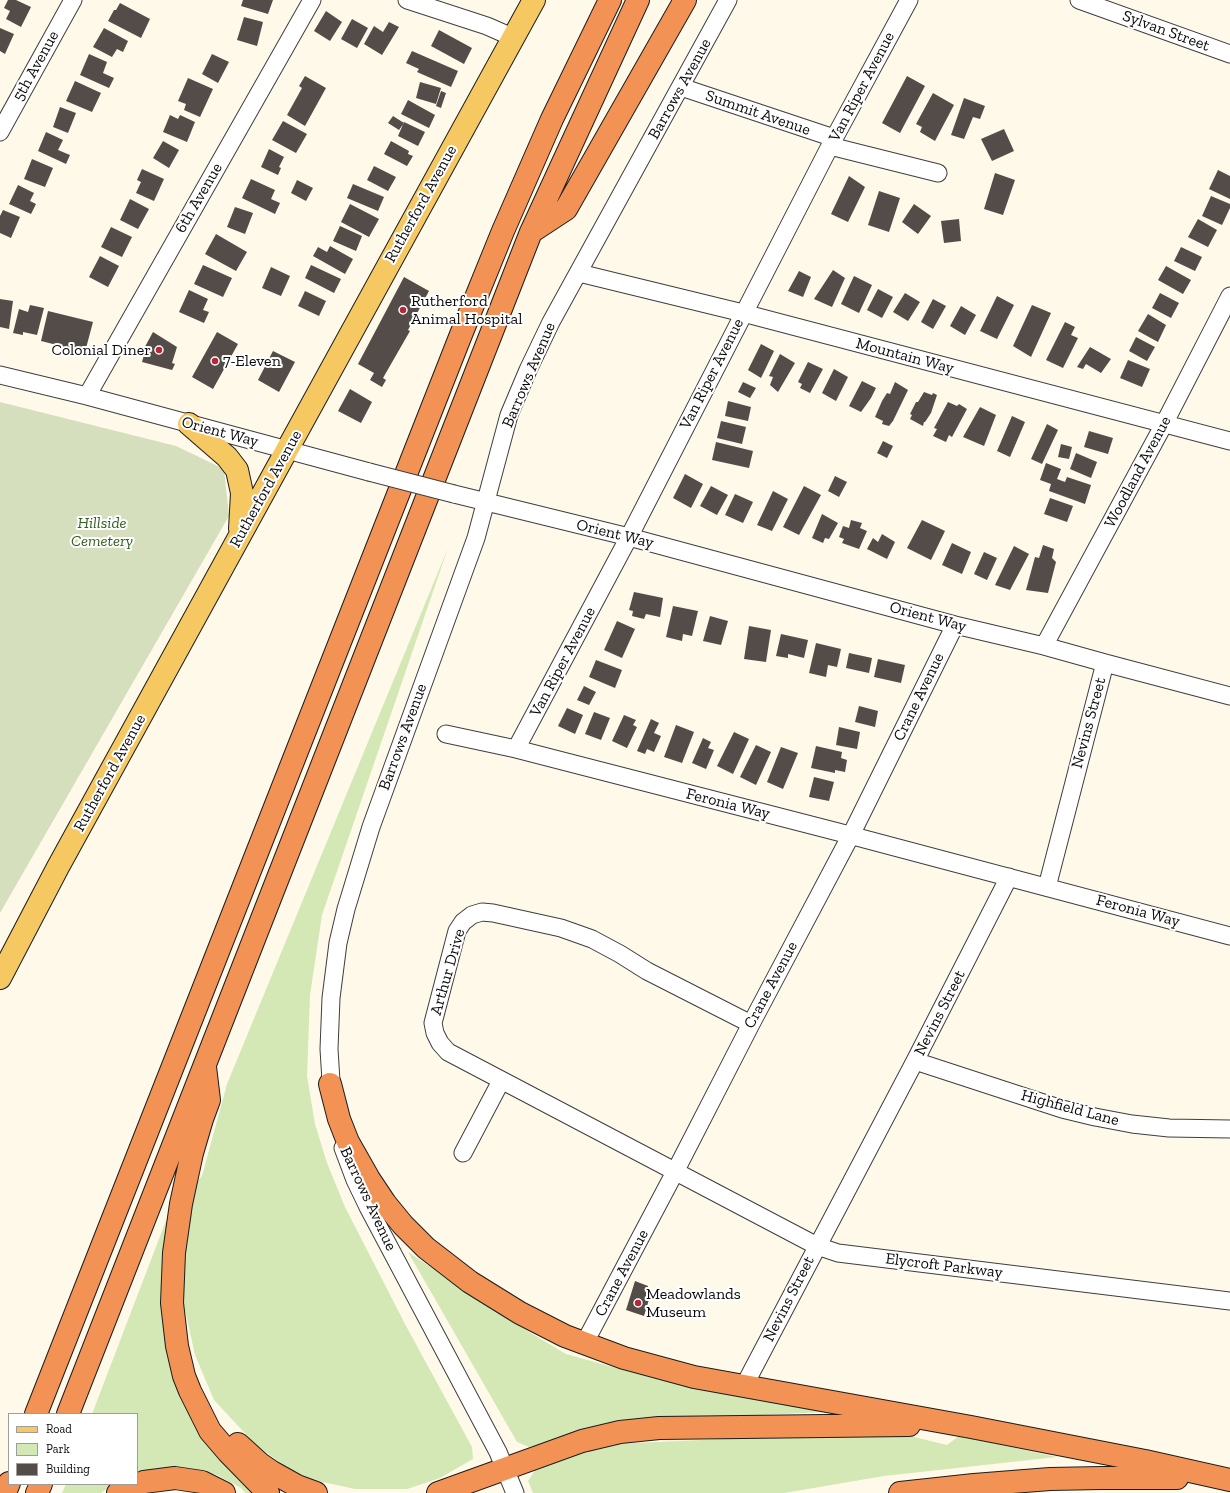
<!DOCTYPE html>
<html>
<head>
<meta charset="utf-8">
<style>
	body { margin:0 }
	#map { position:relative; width:1230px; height:1493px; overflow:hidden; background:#fff9ea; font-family:"Zilla Slab",serif }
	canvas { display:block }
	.legend { position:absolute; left:8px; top:1413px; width:130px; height:72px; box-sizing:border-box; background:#fff; border:1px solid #9d9d9d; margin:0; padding:5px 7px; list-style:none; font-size:12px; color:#0b0b0b }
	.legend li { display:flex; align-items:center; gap:8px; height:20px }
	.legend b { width:20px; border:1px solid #9d9d9d }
</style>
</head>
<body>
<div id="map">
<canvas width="1230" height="1493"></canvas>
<ul class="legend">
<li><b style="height:5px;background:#f6c862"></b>Road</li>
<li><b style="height:11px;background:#d3e8b5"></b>Park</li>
<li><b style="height:11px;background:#544c48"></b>Building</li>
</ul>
</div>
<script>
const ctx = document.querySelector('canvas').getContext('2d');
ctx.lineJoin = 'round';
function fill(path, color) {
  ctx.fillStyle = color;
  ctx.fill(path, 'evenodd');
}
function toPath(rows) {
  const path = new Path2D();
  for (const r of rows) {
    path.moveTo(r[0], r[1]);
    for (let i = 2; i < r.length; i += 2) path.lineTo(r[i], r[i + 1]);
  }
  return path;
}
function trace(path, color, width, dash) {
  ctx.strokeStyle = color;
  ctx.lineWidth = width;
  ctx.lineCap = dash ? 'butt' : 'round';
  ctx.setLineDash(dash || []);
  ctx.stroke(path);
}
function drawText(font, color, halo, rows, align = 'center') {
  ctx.font = font + ' "Zilla Slab",serif';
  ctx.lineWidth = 4;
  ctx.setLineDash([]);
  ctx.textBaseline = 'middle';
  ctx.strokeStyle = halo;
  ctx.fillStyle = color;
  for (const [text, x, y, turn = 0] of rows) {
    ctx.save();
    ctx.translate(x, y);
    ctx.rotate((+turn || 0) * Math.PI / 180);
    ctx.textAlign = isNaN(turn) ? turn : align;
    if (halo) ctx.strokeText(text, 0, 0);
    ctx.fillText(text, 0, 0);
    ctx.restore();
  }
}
const green = toPath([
	[448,548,322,915,310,995,307,1076,315,1124,327,1163,345,1207,405,1324,472,1447,473,1459,440,1478,407,1489,355,1489,299,1477,254,1443,214,1400,195,1355,180,1287,190,1191,202,1176,227,1084],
	[167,1218,161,1285,174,1384,213,1447,257,1493,245,1493,241,1488,217,1475,180,1467,152,1470,137,1474,137,1414,92,1414],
	[408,1252,509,1320,566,1354,656,1379,827,1412,666,1419,529,1447,517,1442],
	[906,1435,947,1445,959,1436,1057,1457,884,1476,784,1493,533,1493,528,1481,539,1464,613,1444,769,1437],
	[66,1484,114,1484,101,1493,62,1493]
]);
const cemetery = toPath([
	[0,402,176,446,224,469,229,516,0,913]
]);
const building = toPath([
	[8,0,16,0,31,7,21,27,6,19,10,11,4,8],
	[243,0,273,0,268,14,241,6],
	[120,3,150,19,141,38,108,21,114,10,116,10],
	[326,11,342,22,330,41,314,31],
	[244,17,263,22,257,46,237,40],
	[352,19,368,28,357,48,341,39],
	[389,22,399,27,382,55,364,44,374,26,383,32],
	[0,28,14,34,5,54,0,51],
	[104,28,128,41,123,52,117,49,112,57,93,47],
	[439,30,472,48,464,64,431,46],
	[412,51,458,71,451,87,417,72,419,69,406,63],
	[89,54,107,62,103,73,114,78,109,88,80,75],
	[212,54,229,62,218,83,202,74],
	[305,76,326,88,305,126,287,115,302,88,299,86],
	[907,76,925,86,900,133,882,123],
	[188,78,213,89,200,117,184,110,186,104,178,101],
	[75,81,101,93,92,112,66,101],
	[420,82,441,88,436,104,416,98],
	[441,91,446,93,441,108,436,106],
	[933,93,954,105,935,141,920,132,922,127,916,124],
	[964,98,985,106,980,119,973,117,964,139,951,135],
	[408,100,435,115,429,128,401,114],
	[60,107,76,113,68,133,53,127],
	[170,115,178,119,180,115,195,122,187,142,163,132],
	[393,116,404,123,399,130,388,123],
	[283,121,307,134,296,153,272,140],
	[404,122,425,132,418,146,398,136],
	[1004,129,1014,151,992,161,981,139],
	[46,132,63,140,58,150,70,155,66,164,38,151],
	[163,141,179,150,169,168,153,158],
	[391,141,409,151,408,154,413,156,407,166,384,154],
	[269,149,284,157,279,167,281,168,278,175,261,167],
	[32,159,53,168,45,187,24,179],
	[374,166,396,177,388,191,367,180],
	[142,169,164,179,154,201,136,193,141,182,137,180],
	[1218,170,1230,176,1230,199,1209,189],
	[995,173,1015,180,1003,215,984,209],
	[849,176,865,187,848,222,831,214],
	[251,179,275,190,271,199,280,203,275,214,242,198],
	[297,180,313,188,306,201,291,193],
	[353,184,384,197,378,211,347,198],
	[18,185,34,193,30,201,36,204,31,214,9,204],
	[879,191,900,198,889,232,868,225],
	[1211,196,1230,204,1230,208,1222,225,1202,216],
	[130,199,149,209,138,229,120,220],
	[350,204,379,219,369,237,341,222],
	[914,204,931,216,918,234,902,222],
	[235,207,253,213,245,234,227,227],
	[3,210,20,217,11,238,0,233,0,216],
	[959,219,961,241,944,243,941,221],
	[1198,219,1217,230,1208,247,1188,237],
	[340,226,362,236,356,251,333,241],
	[111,227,132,237,122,257,101,247],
	[216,234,247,252,236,271,205,254],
	[330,246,353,259,345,274,313,256,318,247,327,252],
	[1181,247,1202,257,1195,271,1174,261],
	[100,256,119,266,108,287,89,277],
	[203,265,232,278,223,297,194,284],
	[311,265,341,279,334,293,305,278],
	[1166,266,1191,280,1183,294,1158,280],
	[271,267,290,276,281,296,262,288],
	[833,270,845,278,832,307,814,299],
	[799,271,811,277,803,297,788,291],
	[854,276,872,285,859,313,841,304],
	[404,277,429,291,408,330,410,331,383,378,386,380,382,387,370,380,374,373,358,364],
	[878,289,893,297,882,318,867,310],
	[189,290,208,299,203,310,209,312,204,323,179,312],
	[305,291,326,301,319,316,298,306],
	[905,293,920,302,908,321,893,312],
	[1160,293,1179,303,1171,318,1152,308],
	[997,296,1014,305,997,339,980,331],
	[0,299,13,301,9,329,0,327],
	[933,299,946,306,933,329,921,322],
	[30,305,44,308,37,335,23,332,23,335,13,333,19,309,28,312],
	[1032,305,1051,313,1031,357,1013,346],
	[961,306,976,315,965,335,950,326],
	[48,311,93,322,85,352,41,341],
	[1148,314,1166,325,1158,342,1138,331],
	[1065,322,1075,327,1071,335,1078,338,1063,368,1046,360],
	[153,332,177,347,172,363,175,364,172,370,142,362,144,355,141,354],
	[217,332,238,344,213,389,192,377],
	[1136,337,1155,347,1147,361,1129,351],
	[761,344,774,351,761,378,748,370],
	[1090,347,1111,359,1101,373,1086,364,1083,369,1077,367],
	[273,351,295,362,279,392,258,380],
	[780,354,795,363,778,392,770,385,773,377,769,376],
	[1128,360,1150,369,1142,387,1120,378],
	[808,362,823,369,810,393,800,388,802,384,798,382],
	[834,369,848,377,836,401,822,393],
	[862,381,876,388,871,398,861,412,849,406],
	[743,382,756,388,750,398,738,392],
	[895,382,908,390,893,421,889,426,882,424,883,421,875,417,882,401,887,393,890,394],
	[350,389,372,402,361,423,338,411],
	[924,392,932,395,933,393,937,395,931,413,925,422,924,422,923,426,910,419,912,415,910,414,916,402,918,402],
	[728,401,751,407,748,421,725,416],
	[948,402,957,406,959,404,967,409,952,437,949,435,946,442,933,436,937,429,934,428],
	[980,407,996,415,984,446,963,437],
	[1012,416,1025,422,1010,457,997,451],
	[721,421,746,427,742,444,717,438],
	[1047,424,1058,430,1042,464,1031,459],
	[1089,431,1113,438,1108,454,1084,447],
	[883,441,893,446,887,458,877,453],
	[716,442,753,451,749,468,712,460],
	[1061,444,1072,447,1069,459,1058,457],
	[1076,453,1097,462,1091,478,1070,469],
	[1046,463,1061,469,1057,479,1065,482,1067,477,1091,485,1085,504,1049,491,1051,484,1040,480],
	[685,474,703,484,691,508,673,498],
	[835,476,847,482,839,497,828,491],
	[711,486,728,495,717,515,700,506],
	[804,486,821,495,799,535,783,527],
	[773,491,788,499,772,531,757,525],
	[735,494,753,502,743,523,725,515],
	[1050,498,1073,506,1067,522,1044,514],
	[822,514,838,523,829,539,825,538,823,543,812,538],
	[851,520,862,523,860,528,867,531,859,549,842,543,844,539,839,537,843,526,849,528],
	[922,520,945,531,931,560,907,548],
	[882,534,895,542,887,559,867,549,873,538,878,542],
	[952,543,971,552,962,574,942,565],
	[1043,545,1054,549,1052,558,1056,562,1048,593,1026,590,1035,557,1039,558],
	[1014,546,1029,554,1010,590,995,585],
	[984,552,997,558,987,580,974,574],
	[634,592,663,598,660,617,646,614,644,619,632,616,633,611,629,610],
	[673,606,698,611,692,636,683,634,682,641,666,637],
	[710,616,728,621,721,645,703,641],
	[617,621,635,629,622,658,604,650],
	[749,626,771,630,766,662,744,659],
	[781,634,808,640,804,658,788,654,788,658,776,656],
	[816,643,841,649,837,667,828,665,826,677,809,673],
	[849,653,872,658,869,673,846,668],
	[878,659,905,665,901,683,874,677],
	[596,660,622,670,615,688,589,677],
	[584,686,596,692,589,705,577,700],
	[859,706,878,711,875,727,855,722],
	[567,708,583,715,575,734,558,726],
	[594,712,610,718,601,740,585,734],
	[624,715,636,720,633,725,637,727,627,748,612,741],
	[651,719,659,723,654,733,661,736,654,752,647,749,645,754,637,751],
	[676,725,694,732,682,763,664,757],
	[839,727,860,732,857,749,836,745],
	[734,732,749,739,733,774,717,766],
	[703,738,711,742,708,748,714,750,706,769,692,763],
	[756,745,771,752,756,785,740,777],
	[816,746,842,752,841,758,847,760,845,772,835,770,835,773,811,768],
	[781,747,798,753,783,789,767,782],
	[814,777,834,782,829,801,809,797],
	[635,1281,648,1286,646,1295,650,1296,644,1316,626,1310]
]);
const minor = toPath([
	[407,0,487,26,512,37],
	[1079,0,1230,54],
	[681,87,834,138],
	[0,132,73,0],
	[830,146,938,173],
	[579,273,743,313,1230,441],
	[0,375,87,396,369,472],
	[87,396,312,0],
	[454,494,629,537,955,625,1044,646,1105,663,1230,696],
	[1044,646,1164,424,1230,296],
	[446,734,516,749,838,832,1230,936],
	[516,749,629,537,830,146,909,0],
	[1047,887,1105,663],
	[751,1024,647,971,620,954,592,939,561,928,493,913,482,912,472,915,463,922,457,931,433,1023,435,1033,440,1043,448,1052,817,1246,838,1253,1230,1301],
	[915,1061,1062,1109,1095,1117,1132,1124,1169,1128,1230,1129],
	[332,1097,329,1049,331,998,338,943,346,909,371,827,476,538,509,415,528,370,551,322,728,0],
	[343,1148,355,1180,368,1207,498,1452,515,1493],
	[463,1153,501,1081],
	[584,1344,675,1172,751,1024,851,835,955,625],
	[744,1386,915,1061,1009,877]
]);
const major = toPath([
	[189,424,227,457,237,470,242,493,240,529],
	[0,978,58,867,534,0]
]);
const highway = toPath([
	[531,232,566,209,685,0],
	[205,1067,209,1100,202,1119,192,1153,181,1204,174,1253,172,1303,177,1346,184,1376,190,1391,210,1431,228,1452,268,1493],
	[330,1084,339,1119,348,1142,369,1179,385,1203,403,1225,426,1248,470,1282,520,1313,565,1336,624,1358,694,1377,971,1427,1145,1461,1230,1480],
	[36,1414,462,332,503,231,552,119,610,0],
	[68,1414,531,232,638,0],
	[238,1444,259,1463,272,1472,297,1486,316,1493],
	[5,1493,9,1483],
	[37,1493,41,1484],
	[118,1493,144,1482,175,1478,202,1482,224,1493],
	[438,1493,582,1441,620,1432,659,1428,909,1425],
	[900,1493,974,1485,1050,1479,1101,1478,1177,1478]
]);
const minorBridge = toPath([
	[369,472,454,494]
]);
const markers = [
	[403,310,4,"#b82637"],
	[159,350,4,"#b82637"],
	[215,361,4,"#b82637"],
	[638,1303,4,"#b82637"]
];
const streetNames = [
	["Sylvan Street",1166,31,20],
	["5th Avenue",36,66,-61],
	["Van Riper Avenue",862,87,-62],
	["Barrows Avenue",680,89,-61],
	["Summit Avenue",758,113,19],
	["6th Avenue",199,198,-60],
	["Rutherford Avenue",421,204,-61],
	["Mountain Way",905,356,15],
	["Van Riper Avenue",712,374,-63],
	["Barrows Avenue",529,375,-67],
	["Orient Way",220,432,15],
	["Woodland Avenue",1138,472,-62],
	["Rutherford Avenue",266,489,-61],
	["Orient Way",615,534,14],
	["Orient Way",928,617,15],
	["Van Riper Avenue",563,662,-62],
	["Crane Avenue",919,697,-64],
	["Nevins Street",1089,723,-75],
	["Barrows Avenue",403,737,-70],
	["Rutherford Avenue",110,773,-61],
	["Feronia Way",728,804,14],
	["Feronia Way",1138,911,15],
	["Arthur Drive",448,972,-74],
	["Crane Avenue",771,985,-62],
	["Nevins Street",940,1013,-63],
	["Highfield Lane",1070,1108,15],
	["Barrows Avenue",368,1199,65],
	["Elycroft Parkway",944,1266,7],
	["Crane Avenue",622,1273,-62],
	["Nevins Street",789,1299,-63]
];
const poiNames = [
	["Rutherford",411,301],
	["Animal Hospital",411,319],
	["Colonial Diner",151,350,"right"],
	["7-Eleven",223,361],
	["Meadowlands",646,1294],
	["Museum",646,1312]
];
const parkNames = [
	["Hillside",102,523],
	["Cemetery",102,541]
];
fill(green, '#d3e8b5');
fill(cemetery, '#d6dfbd');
fill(building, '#544c48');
trace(minor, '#3e3e3e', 19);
trace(major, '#1c1c1c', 24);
trace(highway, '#1c1c1c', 24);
trace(minor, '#fff', 17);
trace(major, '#f6c862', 22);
trace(highway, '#f29255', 22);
trace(minorBridge, '#3e3e3e', 19, []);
trace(minorBridge, '#fff', 17);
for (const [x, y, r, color] of markers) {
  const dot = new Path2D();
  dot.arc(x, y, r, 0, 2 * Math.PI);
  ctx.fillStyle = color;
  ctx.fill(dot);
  trace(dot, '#fff', 1.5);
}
drawText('16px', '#0b0b0b', '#fff', streetNames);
drawText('16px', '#0b0b0b', '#fff', poiNames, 'left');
drawText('italic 16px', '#30611d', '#fff', parkNames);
</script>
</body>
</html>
